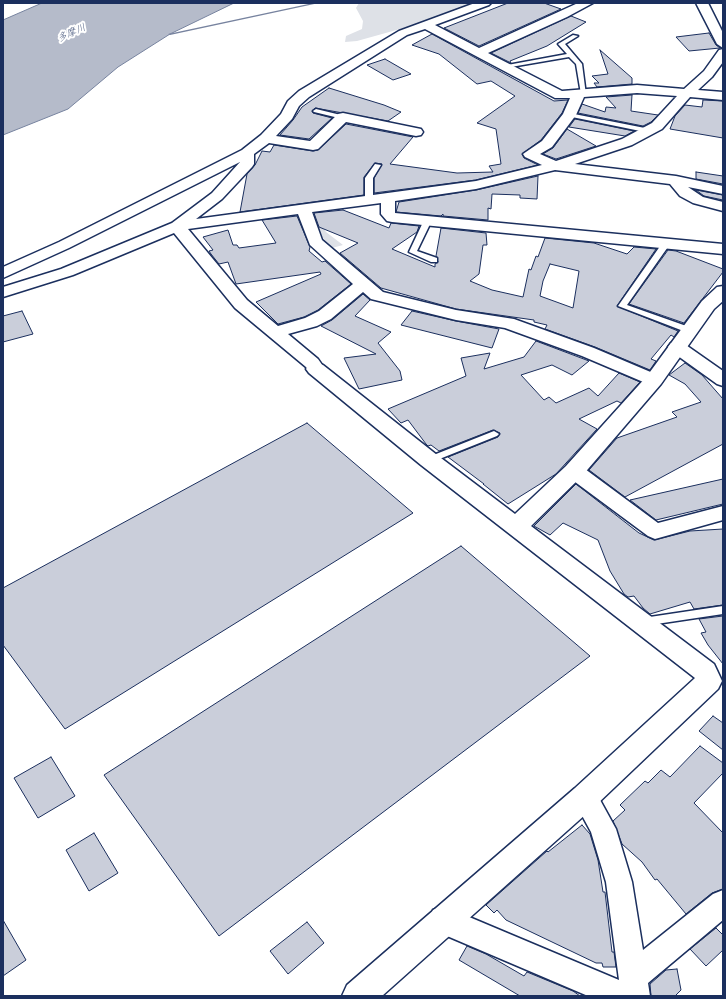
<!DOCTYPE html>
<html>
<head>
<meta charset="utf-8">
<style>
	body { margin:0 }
	#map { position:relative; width:726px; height:999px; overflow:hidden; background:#fff; font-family:Kalam,sans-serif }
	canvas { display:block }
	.frame { position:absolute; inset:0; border:4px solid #1b2f5e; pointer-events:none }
</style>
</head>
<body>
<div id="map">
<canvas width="726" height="999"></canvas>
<div class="frame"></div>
</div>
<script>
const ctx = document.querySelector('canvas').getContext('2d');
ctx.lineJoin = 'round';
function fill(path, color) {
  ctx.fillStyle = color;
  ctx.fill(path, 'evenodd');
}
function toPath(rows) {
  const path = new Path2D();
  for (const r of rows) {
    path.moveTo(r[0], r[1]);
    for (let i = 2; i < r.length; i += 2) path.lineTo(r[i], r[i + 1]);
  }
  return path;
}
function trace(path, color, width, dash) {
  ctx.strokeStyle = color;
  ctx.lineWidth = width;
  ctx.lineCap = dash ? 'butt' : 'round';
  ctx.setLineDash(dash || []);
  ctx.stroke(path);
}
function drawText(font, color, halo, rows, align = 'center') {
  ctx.font = font + ' Kalam,"Klee One",sans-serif';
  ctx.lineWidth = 4;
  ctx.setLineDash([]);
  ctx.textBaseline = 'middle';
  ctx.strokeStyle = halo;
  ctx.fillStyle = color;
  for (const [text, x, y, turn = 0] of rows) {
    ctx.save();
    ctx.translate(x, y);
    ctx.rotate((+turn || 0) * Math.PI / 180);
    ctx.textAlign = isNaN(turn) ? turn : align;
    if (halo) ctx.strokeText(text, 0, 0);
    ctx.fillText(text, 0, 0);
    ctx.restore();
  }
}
const green = toPath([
	[359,3,479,3,418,24,357,41,345,42,346,36,362,29,363,21,356,8],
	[322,226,326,232,343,245,332,248,314,228]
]);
const water = toPath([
	[42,3,234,3,170,34,118,67,68,109,3,135,3,20,42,3]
]);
const stream = toPath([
	[313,3,319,3,170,35,168,34,313,3]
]);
const building = toPath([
	[508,3,544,3,561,9,479,46,444,28,508,3],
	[571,16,586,22,547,46,510,61,511,63,491,53,571,16],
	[709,33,716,45,720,48,689,51,676,37,709,33],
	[432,34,554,101,568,100,562,113,541,140,522,154,524,158,538,165,476,180,374,193,374,178,382,164,375,163,364,177,364,195,240,212,247,174,255,165,262,151,270,152,274,145,313,151,318,150,346,124,413,137,390,164,457,173,493,172,489,166,501,164,496,129,477,123,515,96,491,81,477,84,439,54,412,45,432,34],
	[600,50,632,78,632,84,597,87,594,83,599,83,592,76,608,74,600,50],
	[385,59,411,74,393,80,367,65,385,59],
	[329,88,384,105,401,112,388,121,315,108,312,111,313,113,332,118,309,139,280,135,293,120,302,107,329,88],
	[632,95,631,111,658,115,651,122,643,126,578,113,582,104,605,112,606,107,616,108,606,97,632,95],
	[703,100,723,101,723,138,670,129,675,116,685,105,702,107,703,100],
	[575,119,634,131,625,136,569,127,575,119],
	[567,129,596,146,556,159,543,154,553,148,567,129],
	[696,172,723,176,723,184,696,179,696,172],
	[538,176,537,199,520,198,520,195,492,194,491,209,488,208,488,220,443,216,443,214,441,216,396,212,399,202,476,190,538,176],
	[696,190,723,195,723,200,704,196,696,190],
	[343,210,389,228,391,223,419,226,417,232,392,249,435,267,435,264,438,262,436,256,441,228,486,233,487,245,483,245,479,274,470,281,492,290,523,297,529,269,531,270,536,256,538,257,545,238,594,243,627,254,634,247,656,249,617,306,678,331,674,337,671,335,651,359,656,361,650,370,595,347,545,329,547,325,534,322,534,320,456,309,381,288,340,253,358,243,319,227,314,213,343,210],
	[550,264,579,271,573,308,540,296,543,281,550,264],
	[297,216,310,247,309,251,322,262,325,261,351,284,318,310,304,317,278,324,256,302,321,274,320,272,236,284,228,262,219,264,211,254,209,251,213,250,203,237,228,230,233,245,237,245,239,248,276,243,262,220,297,216],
	[668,250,676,251,723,269,723,272,684,323,629,304,668,250],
	[363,294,370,300,355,316,391,332,378,343,400,371,402,380,359,389,344,358,376,354,321,326,332,320,363,294],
	[22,311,33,334,3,342,3,316,22,311],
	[412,311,456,321,499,329,492,348,401,325,412,311],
	[536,341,589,361,572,375,552,365,521,375,544,400,549,397,556,403,589,388,598,396,619,373,640,382,621,403,617,401,579,419,597,429,556,474,508,504,483,484,484,484,448,457,498,437,500,433,493,430,439,451,431,445,428,446,426,444,408,420,401,423,388,409,466,376,461,358,490,353,484,369,524,357,536,341],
	[685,363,702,375,723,399,723,444,625,497,589,470,617,438,677,417,672,412,701,402,685,384,669,375,685,363],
	[307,423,413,513,65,729,3,645,3,588,307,423],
	[723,479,723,504,656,520,630,500,723,479],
	[576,484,639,533,654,540,690,531,723,529,723,605,694,609,690,602,650,614,643,608,634,596,628,597,624,594,610,571,598,540,563,523,550,535,534,526,576,484],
	[461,546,590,656,219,936,104,775,461,546],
	[723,616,723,664,708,645,701,633,706,632,699,619,723,616],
	[713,716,723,723,723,750,699,731,713,716],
	[700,746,723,763,723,773,694,803,723,833,723,889,712,893,686,914,657,879,655,880,642,862,622,844,613,821,625,810,620,805,645,781,648,783,661,770,670,777,700,746],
	[51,757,75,796,38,818,14,778,51,757],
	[582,825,590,834,598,860,603,892,605,892,612,952,614,952,616,967,603,967,602,963,596,963,506,920,497,910,494,913,486,905,547,851,548,852,582,825],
	[94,833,118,873,89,891,66,850,94,833],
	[3,920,26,960,3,976,3,920],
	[307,922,324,943,288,974,270,951,307,922],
	[716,928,723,935,723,950,706,966,690,949,716,928],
	[467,946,486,954,524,976,527,972,573,991,580,996,520,996,459,960,467,946],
	[677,969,681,990,675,996,651,996,650,984,666,970,677,969]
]);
const service = toPath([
	[573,35,578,36,565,44,582,64,586,95,581,94,576,64,569,57,505,68,502,66,567,54,558,44,573,35],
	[316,109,345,116,346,117,343,119,314,112,313,111,316,109],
	[569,113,650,129,653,131,650,133,567,116,567,114,569,113],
	[375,164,381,165,373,178,373,200,369,202,365,200,365,178,375,164],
	[424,220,427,220,431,222,417,251,437,258,437,262,431,262,409,252,424,220],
	[663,242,666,242,670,244,627,305,692,328,692,332,686,332,618,306,663,242],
	[494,431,499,434,497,436,432,462,429,463,424,460,426,458,494,431],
	[723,606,723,614,643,626,639,625,637,622,639,619,643,618,723,606]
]);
const minor = toPath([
	[475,3,491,3,489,5,435,25,479,48,578,3,593,3,567,17,488,53,562,91,637,85,684,89,704,71,719,50,723,49,723,62,712,77,698,90,723,92,723,100,690,97,662,129,632,145,575,164,676,176,723,186,723,194,688,187,703,197,723,202,723,211,693,203,680,196,670,184,555,170,476,189,395,201,395,213,723,244,723,254,392,222,387,221,381,214,381,203,312,212,322,240,383,292,456,310,514,319,594,348,660,376,663,380,660,384,654,386,648,384,582,356,505,328,456,320,371,299,363,292,331,319,317,326,288,334,318,359,325,369,322,373,316,375,310,373,306,367,235,308,174,233,73,275,3,297,3,287,61,269,172,223,212,193,240,162,69,248,3,278,3,267,59,242,242,150,261,135,281,114,288,101,299,91,399,31,475,3],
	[425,29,555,98,570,98,563,114,542,141,523,154,525,157,542,165,476,181,196,219,222,199,252,167,254,164,254,154,269,143,313,150,318,149,346,122,416,136,421,135,423,132,421,129,343,113,338,114,310,141,276,136,292,119,299,106,309,97,407,35,425,29],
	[637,93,677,96,652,123,622,139,556,161,540,154,552,147,576,115,584,97,637,93],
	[298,214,310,245,353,284,319,311,305,318,278,326,247,300,188,229,298,214],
	[696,3,708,3,723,33,723,48,717,44,696,3],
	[677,342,683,343,723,371,723,386,717,384,671,351,668,347,671,343,677,342],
	[574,464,581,466,658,523,723,506,723,520,655,539,648,536,567,476,564,471,567,466,574,464],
	[585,785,594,789,616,829,632,882,643,950,713,894,723,890,723,920,648,983,650,996,588,996,433,930,429,920,433,910,443,906,619,980,606,882,591,832,572,797,576,789,585,785]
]);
const tertiary = toPath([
	[723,286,723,301,714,309,661,384,582,476,531,526,714,664,722,681,718,689,595,806,382,996,342,996,347,985,575,788,695,678,421,465,309,373,306,369,309,365,316,363,323,365,437,455,515,514,566,466,647,376,702,301,717,287,723,286]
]);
const farWaternames = [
	["多摩川",72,34,-24]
];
fill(green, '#dee1e7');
fill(water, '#b5bbca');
trace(water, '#77839f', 1);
fill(stream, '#77839f');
fill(building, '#caceda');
trace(building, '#1b2f5e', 1);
trace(service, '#1b2f5e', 3);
trace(minor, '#1b2f5e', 3);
trace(tertiary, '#1b2f5e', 3);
fill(service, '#fff');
fill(minor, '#fff');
fill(tertiary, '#fff');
drawText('italic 10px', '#49597e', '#fff', farWaternames);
</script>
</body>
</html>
